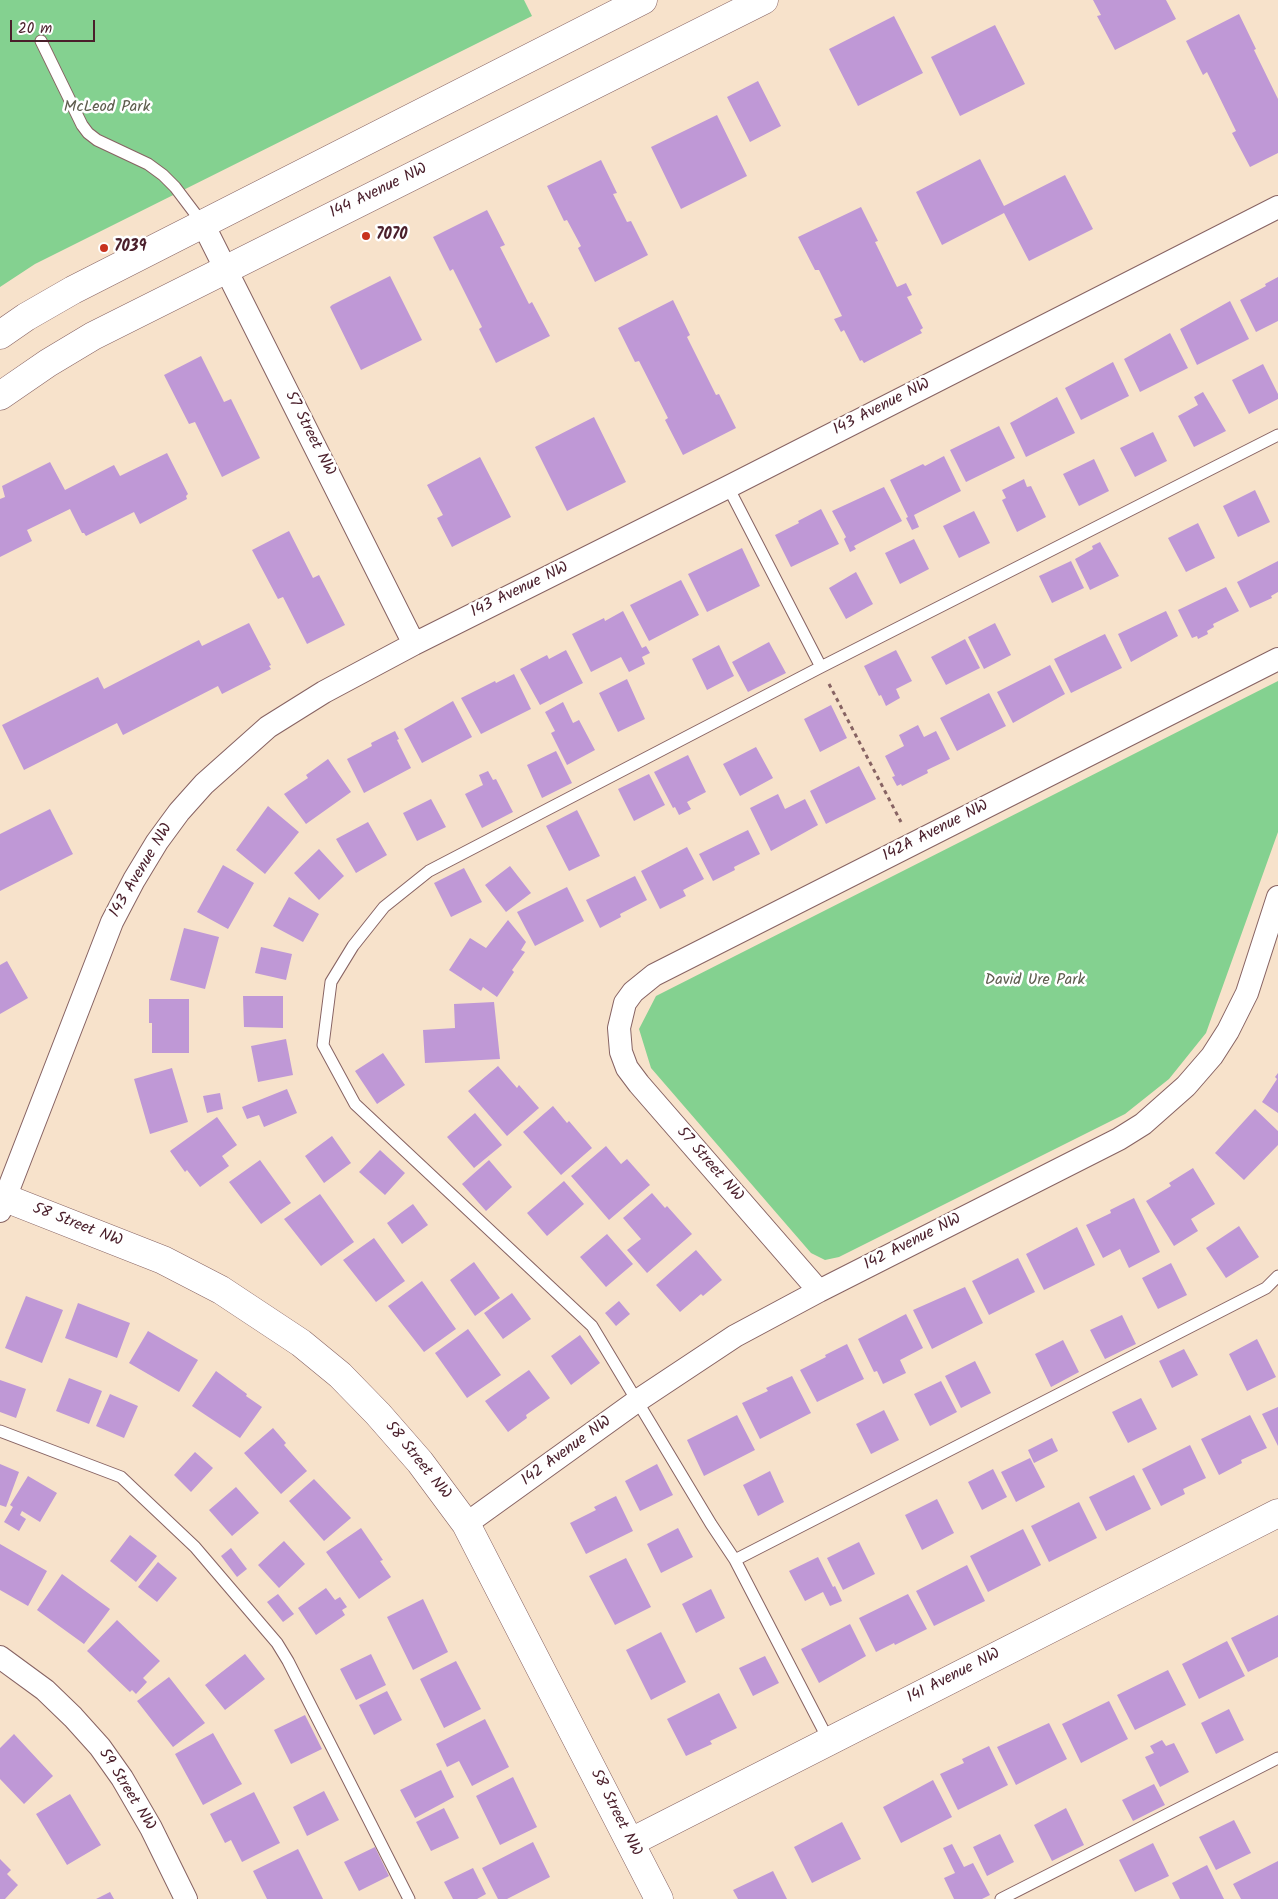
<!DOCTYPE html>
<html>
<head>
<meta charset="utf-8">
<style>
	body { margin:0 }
	#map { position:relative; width:1278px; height:1899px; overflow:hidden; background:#f7e2cb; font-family:Kalam,sans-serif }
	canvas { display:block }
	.scale { position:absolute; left:10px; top:20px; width:85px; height:22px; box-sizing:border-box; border:2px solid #4a1f2b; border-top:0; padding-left:6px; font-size:15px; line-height:18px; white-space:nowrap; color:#4a1f2b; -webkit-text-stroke:4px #fff; paint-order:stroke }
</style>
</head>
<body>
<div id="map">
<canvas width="1278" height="1899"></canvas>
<div class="scale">20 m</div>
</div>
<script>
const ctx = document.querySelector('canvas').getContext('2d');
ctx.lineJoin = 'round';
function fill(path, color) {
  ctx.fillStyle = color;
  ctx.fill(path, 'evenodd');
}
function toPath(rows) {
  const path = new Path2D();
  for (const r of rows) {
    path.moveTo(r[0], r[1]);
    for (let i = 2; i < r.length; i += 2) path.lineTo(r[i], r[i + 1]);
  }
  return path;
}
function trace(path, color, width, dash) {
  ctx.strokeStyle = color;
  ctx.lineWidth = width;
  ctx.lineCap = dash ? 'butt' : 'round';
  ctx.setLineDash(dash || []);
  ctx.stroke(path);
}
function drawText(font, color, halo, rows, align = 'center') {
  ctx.font = font + ' Kalam,sans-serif';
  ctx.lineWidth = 5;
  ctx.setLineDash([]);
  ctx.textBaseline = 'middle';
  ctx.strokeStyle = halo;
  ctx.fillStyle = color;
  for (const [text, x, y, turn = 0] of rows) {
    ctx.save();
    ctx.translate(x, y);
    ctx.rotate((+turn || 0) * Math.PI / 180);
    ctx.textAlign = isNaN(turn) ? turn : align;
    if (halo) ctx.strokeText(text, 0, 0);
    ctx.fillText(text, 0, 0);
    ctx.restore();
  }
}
const green = toPath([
	[0,0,524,0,532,16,35,264,0,287],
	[1278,681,1278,832,1206,1033,1169,1079,1125,1114,839,1257,825,1260,811,1253,651,1068,639,1029,656,996]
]);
const building = toPath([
	[1093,0,1166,0,1176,19,1115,50,1097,16,1101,15],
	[1239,14,1256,49,1254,50,1278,99,1278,153,1250,167,1232,133,1236,131,1207,72,1203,75,1186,41],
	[894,16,923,73,858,106,829,49],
	[995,25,1025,84,960,116,931,57],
	[758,81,781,126,750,142,727,97],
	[717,115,747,176,681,209,651,147],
	[980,159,1004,206,1065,175,1093,229,1029,261,1004,213,942,245,916,192],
	[601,160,617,193,613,194,627,222,631,221,648,255,595,282,578,248,581,246,567,220,564,221,547,186],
	[861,207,878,241,875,242,897,287,906,283,912,295,907,297,923,328,920,330,922,333,864,363,862,360,860,361,844,330,841,332,834,319,842,316,819,270,815,270,798,237],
	[487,210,505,245,500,247,529,304,532,302,550,336,496,363,479,329,482,327,453,269,450,271,433,237],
	[390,276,422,340,361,370,330,307,332,305],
	[1278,277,1278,321,1256,332,1240,300,1266,286,1265,284],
	[673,300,690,335,687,337,716,395,719,394,736,428,683,455,665,420,668,418,639,361,635,362,618,328],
	[1230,301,1249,339,1197,365,1180,329],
	[1170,333,1188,368,1140,392,1124,359],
	[201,356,224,402,231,399,260,458,222,477,195,422,189,424,164,375],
	[1113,362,1129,396,1081,420,1065,388],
	[1263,364,1278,394,1278,399,1249,414,1232,380],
	[1203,392,1226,431,1194,447,1178,416,1198,405,1194,397],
	[1057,397,1075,433,1026,457,1010,423],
	[594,417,626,482,567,511,535,447],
	[999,426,1015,458,966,482,950,450],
	[1153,432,1167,461,1135,477,1120,448],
	[167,453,188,494,186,496,187,499,140,524,134,512,86,536,84,533,82,533,70,509,27,530,32,541,0,557,0,499,5,497,2,486,50,462,65,490,114,465,120,476],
	[944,456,961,491,914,515,919,527,912,530,906,518,908,517,890,480,923,464,925,466],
	[480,457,511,517,452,547,437,518,443,515,427,485],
	[1094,459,1109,491,1079,506,1063,474],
	[1024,479,1027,487,1031,486,1046,517,1017,532,1002,500,1006,498,1002,490],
	[884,487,902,521,854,546,856,549,850,552,844,539,846,537,832,511],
	[1255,490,1270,522,1238,537,1223,506],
	[821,509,839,544,791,567,775,535,799,523,798,521],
	[974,511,990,543,959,558,943,526],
	[1198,523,1215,558,1186,572,1168,538],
	[289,531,313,578,319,575,345,625,307,644,283,597,278,599,252,550],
	[914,539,929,569,900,584,885,553],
	[1100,542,1119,576,1090,590,1075,559,1093,549,1092,546],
	[742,548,760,586,707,612,688,574],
	[1071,561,1084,588,1052,603,1039,576],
	[1278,561,1278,592,1271,596,1272,598,1250,608,1237,582],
	[856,572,873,604,846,619,829,588],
	[681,580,699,615,649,641,630,605],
	[1226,587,1239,611,1213,624,1214,627,1207,631,1208,634,1198,639,1197,636,1192,638,1178,610],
	[623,611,642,648,646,646,650,653,642,657,645,664,629,672,621,657,591,672,572,634,604,618,605,621],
	[1166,611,1178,636,1131,662,1118,634],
	[249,623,271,665,269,666,271,669,222,694,218,686,123,735,117,723,24,770,2,725,98,677,104,689,199,640,202,646],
	[995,623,1011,655,984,669,968,637],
	[1105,634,1122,668,1071,693,1054,659],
	[965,639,980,668,946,685,931,657],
	[769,642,786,673,748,692,732,662],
	[719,645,734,676,707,690,692,659],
	[566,650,583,683,540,705,520,669,547,655,549,659],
	[896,650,912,681,896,689,900,698,886,706,881,695,879,696,864,666],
	[1050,665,1065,694,1013,723,997,692],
	[514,674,531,709,481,734,461,698,495,681,496,683],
	[627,679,645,719,618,732,599,693],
	[989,693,1006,726,957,751,940,718],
	[453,701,472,737,422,763,404,729],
	[563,702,573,723,579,720,595,750,567,765,551,733,555,731,545,712],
	[831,705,847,738,820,752,804,719],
	[918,725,924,737,936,731,950,759,927,770,928,773,902,786,901,784,897,786,892,777,895,776,885,756,904,746,899,735],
	[395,731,399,739,397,740,411,768,364,793,347,759,372,746,371,743],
	[756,747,773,778,740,796,723,764],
	[556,751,572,783,542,798,527,765],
	[688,755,706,792,687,802,691,809,679,815,675,807,673,808,654,772],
	[328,759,351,792,306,824,284,794,308,778,306,775],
	[859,766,876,799,826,824,810,791],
	[488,771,493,780,496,779,513,812,482,828,465,794,483,785,479,775],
	[649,774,665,805,634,821,618,789],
	[778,794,785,809,805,799,818,825,771,851,750,808],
	[431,799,446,827,417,841,403,813],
	[268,806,299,832,265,874,236,850],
	[50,809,73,854,0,891,0,834],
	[577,810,600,856,569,871,546,826],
	[368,822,387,855,356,873,336,839],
	[748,830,760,854,734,867,735,870,713,881,699,854],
	[687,847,704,879,683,890,686,896,660,909,641,871],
	[319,849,344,876,319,900,294,873],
	[223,865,254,883,228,929,197,912],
	[510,866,531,893,506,912,485,885],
	[464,868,482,902,451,917,434,883],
	[635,876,647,900,620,914,621,917,600,928,586,900],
	[567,887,584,921,535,946,517,912],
	[289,897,319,914,303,942,273,926],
	[508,920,526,942,521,950,525,952,512,970,514,972,497,997,483,987,481,991,449,970,470,938,486,948],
	[184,928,219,937,205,989,170,980],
	[261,947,292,954,286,980,255,973],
	[7,961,28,998,0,1014,0,965],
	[243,996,283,996,283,1028,244,1027],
	[149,999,189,999,189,1053,152,1053,152,1023,149,1023],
	[494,1002,500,1059,425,1063,423,1030,455,1028,454,1004],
	[286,1039,293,1075,258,1082,251,1046],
	[383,1053,405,1085,377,1104,355,1071],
	[498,1066,517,1088,519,1085,539,1108,507,1136,468,1091],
	[172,1068,188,1122,150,1134,134,1079],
	[1278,1073,1278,1113,1262,1102,1277,1079,1275,1077],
	[287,1089,297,1113,264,1127,259,1115,247,1119,242,1107],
	[220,1093,223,1109,207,1113,203,1096],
	[553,1106,567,1123,569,1121,592,1148,561,1175,523,1132],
	[1255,1109,1278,1131,1278,1145,1244,1180,1215,1153],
	[475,1113,502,1145,474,1168,447,1137],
	[217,1117,237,1145,222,1156,229,1166,200,1187,187,1170,185,1172,170,1151],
	[332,1136,351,1163,324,1183,305,1156],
	[606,1146,621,1164,627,1159,650,1185,609,1220,571,1176],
	[380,1150,405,1173,385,1195,359,1172],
	[260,1160,291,1203,261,1224,229,1182],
	[489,1160,512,1187,486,1211,462,1184],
	[1193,1168,1215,1204,1191,1219,1198,1231,1174,1246,1146,1201,1171,1186,1169,1183],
	[564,1181,584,1204,547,1236,527,1213],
	[652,1193,665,1208,667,1206,692,1234,647,1273,627,1250,641,1239,623,1218],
	[320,1194,354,1242,321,1266,284,1219],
	[1134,1198,1160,1252,1129,1268,1120,1249,1103,1258,1086,1225,1111,1213,1110,1210],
	[413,1204,428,1225,402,1244,387,1223],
	[1239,1226,1259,1257,1226,1278,1206,1248],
	[1077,1227,1095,1265,1044,1290,1026,1254],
	[607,1234,633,1264,606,1287,580,1257],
	[374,1238,405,1281,376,1302,343,1260],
	[696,1250,722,1280,703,1296,701,1294,680,1312,656,1285],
	[1018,1258,1035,1292,989,1315,972,1281],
	[474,1262,500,1298,475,1316,450,1280],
	[1171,1263,1187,1295,1158,1309,1142,1278],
	[422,1281,456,1329,424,1352,388,1306],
	[965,1287,983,1323,932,1349,913,1310],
	[512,1293,531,1319,503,1339,484,1313],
	[26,1296,63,1310,42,1363,5,1348],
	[619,1301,630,1314,616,1326,605,1313],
	[78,1303,130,1323,117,1358,65,1338],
	[906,1314,923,1348,900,1360,906,1373,883,1384,877,1371,874,1372,858,1339],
	[1122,1315,1136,1344,1105,1359,1090,1330],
	[468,1329,501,1375,467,1398,435,1353],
	[148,1331,198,1360,179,1392,129,1363],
	[580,1335,600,1363,571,1385,551,1356],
	[1257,1339,1276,1377,1247,1391,1229,1354],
	[1063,1340,1079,1372,1051,1387,1035,1354],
	[847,1344,864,1379,817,1402,800,1370,826,1357,825,1355],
	[1184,1349,1198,1375,1172,1388,1159,1361],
	[975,1361,991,1393,961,1408,945,1376],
	[529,1370,550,1398,526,1415,527,1418,508,1432,485,1401],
	[216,1371,247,1394,246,1396,262,1407,240,1438,192,1406],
	[792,1376,811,1413,760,1439,742,1403,768,1391,766,1388],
	[69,1378,102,1391,89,1424,56,1411],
	[0,1380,26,1389,16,1418,0,1412],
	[941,1381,957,1412,930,1426,914,1394],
	[110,1394,138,1406,124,1438,96,1426],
	[1141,1398,1157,1429,1128,1443,1112,1412],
	[1278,1407,1278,1446,1262,1414],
	[884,1410,899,1440,871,1454,856,1424],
	[737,1415,755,1450,704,1476,687,1440],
	[1250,1415,1267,1448,1241,1460,1242,1463,1219,1475,1201,1439],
	[273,1428,286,1443,284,1445,307,1471,281,1494,244,1453],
	[1052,1438,1058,1451,1034,1463,1028,1450],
	[1190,1445,1206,1478,1183,1489,1185,1494,1161,1506,1142,1469],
	[195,1452,213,1468,191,1492,174,1475],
	[1030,1458,1045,1487,1016,1502,1001,1472],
	[0,1464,19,1472,6,1507,0,1505],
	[657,1464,673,1495,640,1511,625,1481],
	[993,1469,1007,1497,982,1510,968,1482],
	[770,1471,784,1502,758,1516,743,1485],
	[1134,1475,1151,1509,1106,1531,1089,1497],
	[28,1476,57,1493,40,1522,22,1511,20,1515,26,1519,19,1531,4,1522,13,1507,10,1505],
	[314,1479,351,1518,324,1541,289,1501],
	[236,1487,259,1513,232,1536,209,1510],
	[616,1496,633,1531,586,1554,570,1523,596,1510,594,1507],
	[937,1499,954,1533,922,1550,905,1515],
	[1079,1502,1097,1538,1049,1562,1031,1526],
	[361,1528,383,1560,380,1561,391,1577,359,1599,326,1552],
	[678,1528,693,1557,661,1573,647,1544],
	[1023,1529,1041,1565,988,1592,970,1556],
	[130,1535,157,1556,136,1582,110,1561],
	[284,1541,305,1564,279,1588,258,1565],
	[859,1542,875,1574,843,1590,827,1558],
	[0,1544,47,1571,28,1606,0,1590],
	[231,1548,247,1569,237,1577,221,1556],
	[818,1557,833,1587,835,1586,842,1601,830,1606,823,1592,805,1601,789,1571],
	[626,1558,651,1607,615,1625,589,1576],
	[158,1562,177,1578,157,1602,138,1587],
	[967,1565,985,1601,934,1626,916,1591],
	[62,1574,110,1609,84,1644,37,1610],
	[326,1588,335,1600,340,1597,347,1607,342,1610,345,1615,316,1635,298,1608],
	[711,1589,725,1618,696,1633,682,1604],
	[278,1594,294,1614,283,1622,267,1602],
	[908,1594,927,1629,895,1645,894,1643,876,1652,859,1618],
	[423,1599,448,1652,413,1670,387,1617],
	[1278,1615,1278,1657,1248,1672,1231,1638],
	[117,1620,160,1661,143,1678,147,1682,136,1694,132,1690,130,1692,87,1651],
	[850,1624,866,1656,819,1683,801,1649],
	[661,1632,686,1682,651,1700,626,1650],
	[1227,1641,1245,1676,1199,1699,1182,1664],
	[245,1654,265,1679,225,1710,205,1685],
	[371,1654,386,1685,356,1700,340,1669],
	[765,1656,779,1683,753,1696,739,1668],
	[456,1661,481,1709,444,1728,420,1679],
	[1168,1670,1186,1705,1135,1730,1117,1695],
	[169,1677,205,1723,173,1747,137,1701],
	[387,1691,402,1720,374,1735,359,1705],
	[719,1693,737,1728,710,1741,712,1744,686,1756,667,1719],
	[1109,1701,1128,1739,1081,1763,1062,1724],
	[1229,1709,1244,1740,1216,1754,1201,1723],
	[305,1715,322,1749,291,1764,274,1730],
	[485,1719,509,1767,472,1786,459,1761,447,1767,436,1744],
	[1049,1723,1067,1759,1016,1785,997,1747],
	[213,1733,242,1784,203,1805,175,1754],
	[14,1734,53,1776,24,1804,0,1779,0,1748],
	[1162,1740,1166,1746,1174,1743,1189,1772,1160,1787,1145,1757,1154,1753,1150,1746],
	[989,1746,1008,1785,958,1810,940,1774,964,1763,962,1759],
	[441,1770,454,1797,415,1818,400,1790],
	[513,1777,537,1827,500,1845,476,1796],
	[933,1780,952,1817,901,1843,883,1807],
	[1154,1784,1165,1805,1133,1821,1122,1800],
	[324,1791,339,1820,307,1836,293,1807],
	[254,1792,280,1843,242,1862,231,1840,225,1843,210,1814],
	[70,1794,101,1845,67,1865,36,1814],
	[444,1808,459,1838,431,1851,416,1822],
	[1066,1808,1084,1845,1052,1861,1034,1825],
	[1234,1820,1251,1853,1216,1870,1199,1837],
	[842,1822,861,1859,812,1883,794,1847],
	[1000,1834,1014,1862,987,1876,973,1847],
	[533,1842,550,1877,507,1899,498,1899,482,1868],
	[1153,1843,1169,1876,1135,1892,1119,1860],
	[952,1844,964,1867,973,1863,990,1895,982,1899,954,1899,944,1878,955,1873,943,1848],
	[375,1847,389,1876,359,1891,344,1862],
	[298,1849,323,1899,267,1899,253,1871],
	[0,1859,11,1870,7,1874,18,1885,5,1899,0,1899],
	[1278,1861,1278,1899,1241,1899,1233,1884],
	[1207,1865,1224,1899,1180,1899,1172,1883],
	[473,1868,486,1894,477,1899,453,1899,444,1882],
	[773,1871,787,1899,738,1899,733,1890],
	[110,1892,114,1899,96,1899]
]);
const path = toPath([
	[829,684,901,822]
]);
const service = toPath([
	[41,41,82,125,88,133,97,140,148,164,163,175,175,187,203,224],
	[728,487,821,667],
	[0,1431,121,1477,195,1547,277,1643,288,1661,409,1899],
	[735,1560,1266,1288,1278,1276],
	[829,1741,735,1560,711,1524,592,1326,355,1104,323,1045,331,982,353,946,384,907,429,871,821,667,1278,435],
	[1001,1899,1278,1758]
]);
const minor = toPath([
	[203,224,414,644],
	[0,1211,112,922,134,880,157,842,179,812,204,784,268,727,324,692,414,644,728,487,1278,207],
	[819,1291,639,1084,627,1068,621,1052,619,1028,625,1003,633,992,654,975,1278,659],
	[466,1524,637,1401,735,1336,819,1291,1119,1139,1143,1124,1186,1086,1212,1056,1228,1031,1247,993,1278,897],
	[0,1657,45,1690,73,1717,100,1747,122,1778,151,1828,186,1899]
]);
const tertiary = toPath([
	[0,335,26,317,73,290,643,0],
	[0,396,48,363,93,336,764,0],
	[0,1196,163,1260,221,1290,301,1343,340,1375,378,1414,420,1462,466,1524,659,1899],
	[631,1842,1278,1513]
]);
const markers = [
	[366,236,5,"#c8321e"],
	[104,248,5,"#c8321e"]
];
const parkNames = [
	["McLeod Park",107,108],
	["David Ure Park",1035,981]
];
const streetNames = [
	["144 Avenue NW",379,192,-26],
	["143 Avenue NW",882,408,-27],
	["57 Street NW",309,434,63],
	["143 Avenue NW",520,591,-26],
	["142A Avenue NW",936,832,-27],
	["143 Avenue NW",142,871,-59],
	["57 Street NW",709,1165,49],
	["58 Street NW",77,1226,21],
	["142 Avenue NW",913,1243,-27],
	["142 Avenue NW",567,1452,-36],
	["58 Street NW",417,1461,51],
	["141 Avenue NW",954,1677,-27],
	["59 Street NW",126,1790,58],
	["58 Street NW",615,1813,63]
];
const poiNames = [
	["7070",376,236],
	["7039",114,248]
];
fill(green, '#84d190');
fill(building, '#bf98d6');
trace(service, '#876363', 13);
trace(minor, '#876363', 24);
trace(tertiary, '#876363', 29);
trace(path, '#876363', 3, [4, 4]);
trace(service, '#fff', 11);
trace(minor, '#fff', 22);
trace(tertiary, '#fff', 28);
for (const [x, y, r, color] of markers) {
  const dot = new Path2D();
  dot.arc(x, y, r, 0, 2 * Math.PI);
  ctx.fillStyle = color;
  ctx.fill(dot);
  trace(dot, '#fff', 2);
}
drawText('16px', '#5e5d4e', '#fff', parkNames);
drawText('16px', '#4a1f2b', '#fff', streetNames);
drawText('bold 16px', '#4a1f2b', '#fff', poiNames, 'left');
</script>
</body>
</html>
